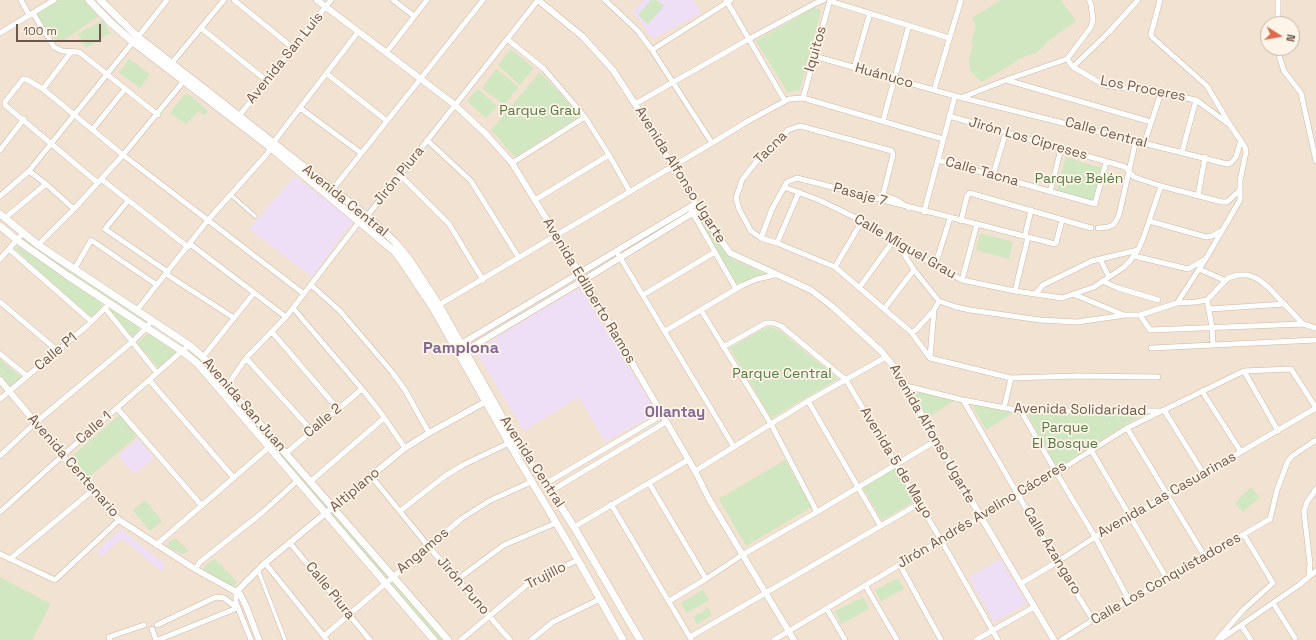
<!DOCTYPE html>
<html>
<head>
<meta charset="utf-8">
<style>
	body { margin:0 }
	#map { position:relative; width:1316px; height:640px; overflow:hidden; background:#fbf1e2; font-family:"Space Grotesk",sans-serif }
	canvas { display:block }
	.north { position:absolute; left:1260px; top:16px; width:40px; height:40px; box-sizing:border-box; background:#fef5e8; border:1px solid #c6b6a9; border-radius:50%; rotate:101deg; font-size:11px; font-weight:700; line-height:16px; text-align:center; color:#71574a }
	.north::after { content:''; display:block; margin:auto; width:14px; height:18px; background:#de6b4d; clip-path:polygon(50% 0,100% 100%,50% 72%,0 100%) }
	.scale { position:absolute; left:16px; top:24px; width:85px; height:18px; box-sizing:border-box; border:2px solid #71574a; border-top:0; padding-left:5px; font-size:12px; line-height:14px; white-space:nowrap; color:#71574a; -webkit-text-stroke:3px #fef5e8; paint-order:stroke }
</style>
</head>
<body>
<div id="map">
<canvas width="1316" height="640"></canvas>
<div class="north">N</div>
<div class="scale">100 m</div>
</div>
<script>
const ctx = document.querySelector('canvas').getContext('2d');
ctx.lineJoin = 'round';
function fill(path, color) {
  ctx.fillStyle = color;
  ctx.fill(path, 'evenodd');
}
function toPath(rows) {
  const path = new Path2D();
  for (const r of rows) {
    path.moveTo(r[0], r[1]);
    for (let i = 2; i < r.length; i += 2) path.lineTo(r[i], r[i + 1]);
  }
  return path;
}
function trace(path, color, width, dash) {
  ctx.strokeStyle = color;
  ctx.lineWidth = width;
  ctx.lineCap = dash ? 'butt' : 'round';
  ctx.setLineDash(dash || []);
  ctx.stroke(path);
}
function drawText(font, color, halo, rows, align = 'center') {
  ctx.font = font + ' "Space Grotesk",sans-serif';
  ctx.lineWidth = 3.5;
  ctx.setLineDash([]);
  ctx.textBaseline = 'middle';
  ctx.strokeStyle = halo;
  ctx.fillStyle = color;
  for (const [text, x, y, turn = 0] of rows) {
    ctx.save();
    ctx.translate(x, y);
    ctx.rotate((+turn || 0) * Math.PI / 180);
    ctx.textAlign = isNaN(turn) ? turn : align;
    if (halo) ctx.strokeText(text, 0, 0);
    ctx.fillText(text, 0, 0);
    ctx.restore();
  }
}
const residential = toPath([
	[0,0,1316,0,1316,640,0,640],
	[1268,24,1292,24,1292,48,1268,48]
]);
const education = toPath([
	[643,0,694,0,701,13,653,39,633,12],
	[295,176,353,221,312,277,249,229],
	[579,288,580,288,657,413,605,442,579,397,524,431,475,350],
	[138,439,154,458,134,474,118,455],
	[121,529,166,565,161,571,122,539,101,557,96,551],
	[1000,559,1027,603,994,622,969,577]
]);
const green = toPath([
	[59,0,85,0,99,16,61,42,50,36,36,14],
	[651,0,657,0,664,6,648,24,638,15],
	[1001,0,1061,0,1076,21,1047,42,1042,48,1035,54,1027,55,982,82,971,72,969,60,973,44,971,43,976,26,972,18],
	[814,8,817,8,821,11,800,90,788,93,756,41],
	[103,20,110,33,86,48,78,34],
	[511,49,534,68,520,85,498,65],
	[129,59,150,74,140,88,119,73],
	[496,69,519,87,504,105,482,88],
	[540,72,580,116,515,157,491,130],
	[478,89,497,106,486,118,467,101],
	[185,94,190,95,208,111,204,115,198,111,186,124,170,113],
	[1066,157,1102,168,1093,202,1056,192],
	[700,215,725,251,732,259,765,274,740,283,735,283,696,216],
	[980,233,1013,242,1009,259,976,250],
	[24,236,146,320,145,324,143,325,22,239],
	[17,246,100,300,102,304,101,308,95,316,90,317,15,249],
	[111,307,138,325,139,331,132,337,109,311,108,309],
	[770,327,779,330,838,379,771,418,730,348,765,328],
	[149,333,175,350,176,352,175,355,159,368,137,343],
	[191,350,202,358,270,441,271,442,268,445,187,354],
	[0,359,21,377,10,387,0,374],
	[923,392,954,401,928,417,915,397,917,393],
	[975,404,1013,413,986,430,974,408,973,406],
	[1027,413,1144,413,1057,468],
	[119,415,137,436,88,478,71,457],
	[274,446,328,507,328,508,325,510,272,449],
	[785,460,812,507,746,546,719,499],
	[895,467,915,501,882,520,862,486],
	[1251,487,1260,497,1243,512,1235,503],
	[145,500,162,521,150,531,133,510],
	[333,513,388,576,388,579,385,580,329,515],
	[175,538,188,550,187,552,182,554,168,547,167,544,169,542],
	[214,559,216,560,237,582,235,585,230,586,205,572,203,570,204,567],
	[0,577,51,604,32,640,0,640],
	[898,578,904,589,881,601,875,590],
	[393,582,445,640,437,640,390,584],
	[703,590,709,600,687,613,681,603],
	[863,597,869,609,841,624,835,611],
	[708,608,712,615,697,624,693,617]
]);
const pedestrian = toPath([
	[231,195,255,216],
	[258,570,285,640]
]);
const minor = toPath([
	[21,0,29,15],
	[234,0,293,48],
	[393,0,414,16],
	[605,0,638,31,652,50,712,143],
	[726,0,785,101],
	[1089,0,1091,4,1093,20,1091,27,1067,59,1073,67,1104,85,1161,93,1196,100,1230,125,1245,147,1246,152,1240,181,1240,200,1205,260,1177,303,1140,315],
	[1160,0,1151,34,1152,37,1207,86,1229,123],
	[1278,0,1278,24],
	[830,1,949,38],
	[33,13,54,47,62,51,79,52,158,115],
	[201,28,267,81],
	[0,33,54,0],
	[138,37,167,0],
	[507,39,544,69,585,117,609,155,630,192],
	[1279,48,1280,59,1284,71,1301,93,1316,161],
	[652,50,731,0],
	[386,53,427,0],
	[814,56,955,96,1227,164,1231,163,1236,157,1241,140],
	[171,64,224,0],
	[1073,67,1108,33,1138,0],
	[854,68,870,13],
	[327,74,387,121],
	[1006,80,1151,122],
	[43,89,71,52],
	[934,90,961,0],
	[963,97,1006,80,1067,59],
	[803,98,830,0],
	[635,104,749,39,816,3,824,0],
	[300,108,361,153],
	[239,116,331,0],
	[949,116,1125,167,1134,177,1161,186,1222,202,1227,202,1240,190],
	[883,121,909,25],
	[92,130,125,89],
	[427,140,471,181,519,258],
	[1144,144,1161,93],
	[0,150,24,119],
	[1182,152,1196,100],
	[938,160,1095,204,1106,162],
	[512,163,585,117],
	[29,171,46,184,74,209],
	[400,175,449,224,483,280],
	[993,175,1006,132],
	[101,179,188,247],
	[98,183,5,105,5,102,23,79,26,79,43,89,123,155,304,294],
	[784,187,819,200,862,221,899,245,912,251,935,266,962,280,1015,291,1062,298,1094,287,1124,267,1129,262,1138,250,1144,236,1161,186],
	[333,189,483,0],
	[1050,192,1061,149],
	[0,196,29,171,133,42],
	[1198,196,1205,157],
	[535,200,609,155],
	[128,201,105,229,168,272],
	[909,208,897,200,883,195,893,155,892,151,800,126,788,130,756,162,742,180,736,198,739,209,751,231,761,238,777,243,835,267,911,332,930,358,1011,378,1077,376,1158,377],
	[691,210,736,289],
	[924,212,955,96],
	[5,218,46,184],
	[961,221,967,196,970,193,1091,228],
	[1149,221,1206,237,1212,236,1221,231],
	[1098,228,1108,227,1113,225,1116,221,1119,215,1136,140],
	[1025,236,1031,210],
	[761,238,772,209,787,182,797,178,1055,244,1056,243,1062,220],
	[777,243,799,192],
	[190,244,286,317],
	[38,245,74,209,123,155,183,82],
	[899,246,914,270,939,301,956,307,970,310,1040,320,1077,322,1126,315,1140,315,1150,330,1303,324,1316,328],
	[9,249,91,321],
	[618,254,734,447],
	[1134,256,1188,269,1204,260],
	[0,259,23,233],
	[1100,259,1109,277],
	[935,266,950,218],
	[835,267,862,221],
	[1199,269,1224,280],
	[74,270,91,240,157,285],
	[166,274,234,318],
	[962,280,977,224],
	[1102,281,1118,288,1158,300],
	[311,285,340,311,392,372,405,390,429,433],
	[859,288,893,241],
	[1015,291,1028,237],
	[1035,294,1043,285,1092,261,1138,250],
	[1073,294,1124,315],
	[643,295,715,252],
	[1207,300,1212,327,1213,345],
	[0,302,58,351],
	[1177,303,1196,302,1207,300,1228,278,1238,275,1248,275,1258,279,1268,287,1303,324],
	[437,306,712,143,748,121,789,99,803,98,943,139],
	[105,308,157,373],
	[293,308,362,389,381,413,405,448],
	[884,309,914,270],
	[1209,309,1285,304],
	[137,310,208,220,267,154,273,143,358,32],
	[701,310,771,424,817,512],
	[665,331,743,285,757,279,775,275],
	[272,332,338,409],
	[911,332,916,330,934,310,939,301],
	[723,347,766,323,773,323,781,326,846,380,941,540,998,640],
	[1151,348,1316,340],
	[0,354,27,376],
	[203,357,254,293],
	[246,358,312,431],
	[930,358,934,310],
	[1244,371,1278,431],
	[149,380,234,478],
	[227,386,246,358,286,317,359,222,367,216,400,175,538,0],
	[906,386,963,400,1021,411,1160,411],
	[1202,391,1241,452],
	[0,399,88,325,109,304],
	[963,400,1057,562,1093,620],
	[808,401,880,525],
	[117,408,202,506],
	[1004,408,1011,378],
	[1164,410,1203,473],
	[1021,411,1056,472,1095,537,1129,600],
	[1127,428,1205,557],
	[1091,450,1167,579],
	[285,454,362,389],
	[0,456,35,423,132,342,146,328,152,320],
	[695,471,808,401,886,357],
	[371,476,429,547,510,640],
	[310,482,384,418],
	[649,483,706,579],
	[545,484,662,415],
	[551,491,666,422],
	[611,504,691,639],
	[400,511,445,476,463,465,511,442],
	[0,512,62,456,189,345],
	[574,527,688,460],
	[290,543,370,640],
	[156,545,275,442],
	[0,554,55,580,119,520],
	[10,559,92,491],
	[265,563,327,640],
	[900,565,941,640],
	[195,569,200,562,263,512,297,481],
	[1309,576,1310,564,1304,512,1307,502,1316,489],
	[458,579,504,545,556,523],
	[1020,584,1057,562,1095,537,1316,408],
	[865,585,897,640],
	[236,592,236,603,251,640],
	[669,601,706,579,742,555,817,512,937,440],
	[1273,603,1295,638],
	[827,609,845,640],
	[157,625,216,597,224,598,237,608,158,640],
	[1241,625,1251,640],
	[152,629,156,640],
	[324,636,461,519,489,501,531,482],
	[690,637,920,503],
	[1221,639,1299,585,1316,571],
	[110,640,109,637,144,625],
	[461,640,530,582,578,560],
	[531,640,553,622,600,599],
	[774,640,941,540,1019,496,1127,428,1244,371,1291,369,1316,408],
	[976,640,1034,607],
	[1061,640,1093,620,1205,557,1270,519,1277,490,1288,461,1292,456,1316,440],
	[1217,640,1244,609,1273,583,1244,535]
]);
const tertiary = toPath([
	[317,0,455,105,486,134,512,163,584,280,695,471,709,499,794,640],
	[538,0,582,36,613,70,635,104,699,209,730,253,811,290,833,307,881,351,894,367,981,517,1054,640],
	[461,344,695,204],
	[465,351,584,280,699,209],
	[0,380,92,491,119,520,195,569,240,594,246,606,259,640],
	[236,592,265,563,405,448,429,433,485,402]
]);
const secondary = toPath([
	[89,0,111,23,133,42,271,148,394,251,401,260,433,308,509,443,578,560,623,640],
	[100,0,138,37,367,216,395,242,409,259,439,305,515,440,538,474,551,491,574,527,640,640],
	[0,214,38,245,189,345,203,357,227,386,448,640],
	[0,226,17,240,68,276,182,351,197,363,434,640]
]);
const streetNames = [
	["Iquitos",816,49,-74],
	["Avenida San Luis",285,58,-51],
	["Huánuco",884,76,16],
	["Los Proceres",1143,89,11],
	["Calle Central",1106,133,15],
	["Jirón Los Cipreses",1028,139,16],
	["Tacna",771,148,-45],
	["Calle Tacna",982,172,16],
	["Avenida Alfonso Ugarte",680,175,58],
	["Jirón Piura",399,176,-51],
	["Pasaje 7",860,195,15],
	["Avenida Central",345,201,39],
	["Calle Miguel Grau",905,247,30],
	["Avenida Edilberto Ramos",589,291,59],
	["Calle P1",56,352,-40],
	["Avenida San Juan",244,405,49],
	["Avenida Solidaridad",1080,410,1],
	["Calle 2",323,421,-40],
	["Calle 1",94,428,-41],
	["Avenida Alfonso Ugarte",932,434,60],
	["Avenida Central",532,462,57],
	["Avenida 5 de Mayo",896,463,59],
	["Avenida Centenario",73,466,49],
	["Altiplano",355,490,-40],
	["Avenida Las Casuarinas",1167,495,-30],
	["Jirón Andrés Avelino Cáceres",982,515,-31],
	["Angamos",423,551,-40],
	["Calle Azangaro",1052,551,59],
	["Trujillo",546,576,-27],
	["Calle Los Conquistadores",1166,579,-30],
	["Jirón Puno",463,586,49],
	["Calle Piura",330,591,51]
];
const parkNames = [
	["Parque Grau",540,111],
	["Parque Belén",1079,179],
	["Parque Central",782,374],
	["Parque",1065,428],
	["El Bosque",1065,444]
];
const neighbourhoodNames = [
	["Ollantay",675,413]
];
const quarterNames = [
	["Pamplona",461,349]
];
fill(residential, '#f2e2d1');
fill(education, '#eedff7');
fill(green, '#d1e7c2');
trace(pedestrian, '#cbb8a9', 4.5);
trace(minor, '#cbb8a9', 6);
trace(tertiary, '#cbb8a9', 7);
trace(secondary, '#d0baaa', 8);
trace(pedestrian, '#fff', 3.5);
trace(minor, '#fff', 5);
trace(tertiary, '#fff', 6);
trace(secondary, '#fff', 7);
drawText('14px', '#71574a', '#fef5e8', streetNames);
drawText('14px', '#567b45', '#fef5e8', parkNames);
drawText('bold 15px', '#836694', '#fef5e8', neighbourhoodNames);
drawText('bold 16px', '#836694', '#fef5e8', quarterNames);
</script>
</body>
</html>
